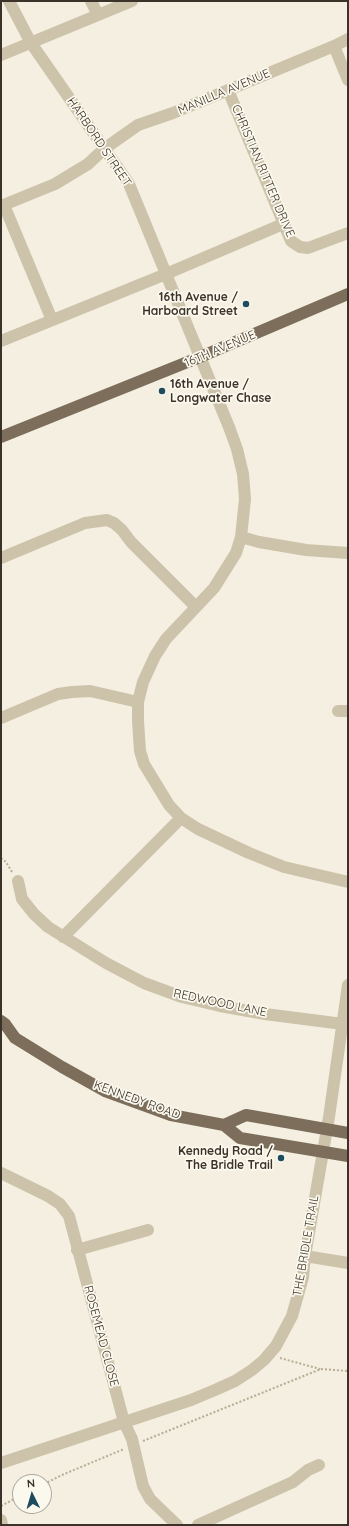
<!DOCTYPE html>
<html>
<head>
<meta charset="utf-8">
<style>
	body { margin:0 }
	#map { position:relative; width:349px; height:1526px; overflow:hidden; background:#f4efe0; font-family:Quicksand,sans-serif }
	canvas { display:block }
	.frame { position:absolute; inset:0; border:2px solid #3b332a; pointer-events:none }
	.north { position:absolute; left:12px; top:1474px; width:40px; height:40px; box-sizing:border-box; background:#fbf8ed; border:1px solid #aea99f; border-radius:50%; rotate:355deg; font-size:11px; font-weight:700; line-height:16px; text-align:center; color:#3b332a }
	.north::after { content:''; display:block; margin:auto; width:14px; height:18px; background:#1d4b5f; clip-path:polygon(50% 0,100% 100%,50% 72%,0 100%) }
</style>
</head>
<body>
<div id="map">
<canvas width="349" height="1526"></canvas>
<div class="frame"></div>
<div class="north">N</div>
</div>
<script>
const ctx = document.querySelector('canvas').getContext('2d');
ctx.lineJoin = 'round';
function toPath(rows) {
  const path = new Path2D();
  for (const r of rows) {
    path.moveTo(r[0], r[1]);
    for (let i = 2; i < r.length; i += 2) path.lineTo(r[i], r[i + 1]);
  }
  return path;
}
function trace(path, color, width, dash) {
  ctx.strokeStyle = color;
  ctx.lineWidth = width;
  ctx.lineCap = dash ? 'butt' : 'round';
  ctx.setLineDash(dash || []);
  ctx.stroke(path);
}
function drawText(font, color, halo, rows, align = 'center') {
  ctx.font = font + ' Quicksand,sans-serif';
  ctx.lineWidth = 3.5;
  ctx.setLineDash([]);
  ctx.textBaseline = 'middle';
  ctx.strokeStyle = halo;
  ctx.fillStyle = color;
  for (const [text, x, y, turn = 0] of rows) {
    ctx.save();
    ctx.translate(x, y);
    ctx.rotate((+turn || 0) * Math.PI / 180);
    ctx.textAlign = isNaN(turn) ? turn : align;
    if (halo) ctx.strokeText(text, 0, 0);
    ctx.fillText(text, 0, 0);
    ctx.restore();
  }
}
const path = toPath([
	[1,858,6,862,12,872],
	[280,1358,320,1369],
	[143,1441,321,1369,348,1371],
	[44,1484,62,1475,124,1449],
	[1,1506,20,1496]
]);
const minor = toPath([
	[9,1,31,43,129,184,229,427,237,449,243,474,245,499,241,537,236,553,214,588,166,639,155,656,143,682,138,702,138,721,140,751,144,764,169,805,181,818,198,829,249,853,284,867,348,882],
	[91,1,98,15],
	[334,46,348,80],
	[1,55,132,1],
	[228,90,291,241,300,247,308,248,348,233],
	[4,205,52,320],
	[1,206,55,184,88,164,104,149,138,125,173,113,334,46,348,39],
	[1,341,166,274,283,224],
	[241,537,259,542,306,550,348,553],
	[1,558,85,523,107,520,114,523,122,530,131,542,196,607],
	[338,711,348,711],
	[1,718,58,694,72,692,90,691,138,702],
	[18,881,22,899,34,914,48,927,106,963,144,983,182,997,220,1006,265,1014,343,1024],
	[63,937,181,818],
	[1,1173,48,1196,60,1204,69,1216,124,1422,132,1439,143,1486,150,1499,177,1525],
	[77,1250,148,1230],
	[305,1256,348,1263],
	[1,1463,191,1400,215,1390,235,1381,252,1370,264,1360,276,1346,292,1316,303,1277,305,1256,329,1117,348,985],
	[1,1520,2,1525],
	[198,1525,293,1482,308,1470,319,1465]
]);
const major = toPath([
	[1,437,200,357,348,294],
	[1,1021,5,1024,15,1038,62,1067,105,1091,171,1115,224,1125,240,1138,348,1156],
	[224,1125,246,1115,348,1133]
]);
const markers = [
	[246,304,4,"#1d4b5f"],
	[162,391,4,"#1d4b5f"],
	[281,1158,4,"#1d4b5f"]
];
const streetNames = [
	["MANILLA AVENUE",224,92,-23],
	["HARBORD STREET",99,142,56],
	["CHRISTIAN RITTER DRIVE",263,171,67],
	["16TH AVENUE",220,349,-23],
	["REDWOOD LANE",220,1003,12],
	["KENNEDY ROAD",137,1100,20],
	["THE BRIDLE TRAIL",306,1246,-80],
	["ROSEMEAD CLOSE",101,1336,75]
];
const poiNames = [
	["16th Avenue /",238,297],
	["Harboard Street",238,311],
	["16th Avenue /",170,384,"left"],
	["Longwater Chase",170,398,"left"],
	["Kennedy Road /",273,1151],
	["The Bridle Trail",273,1165]
];
trace(path, '#b9ad95', 2, [2, 2]);
trace(minor, '#cdc3ab', 12);
trace(major, '#7d6e5b', 12);
for (const [x, y, r, color] of markers) {
  const dot = new Path2D();
  dot.arc(x, y, r, 0, 2 * Math.PI);
  ctx.fillStyle = color;
  ctx.fill(dot);
  trace(dot, '#fbf8ed', 1.5);
}
drawText('12px', '#3b332a', '#fbf8ed', streetNames);
drawText('bold 12px', '#3b332a', '#fbf8ed', poiNames, 'right');
</script>
</body>
</html>
